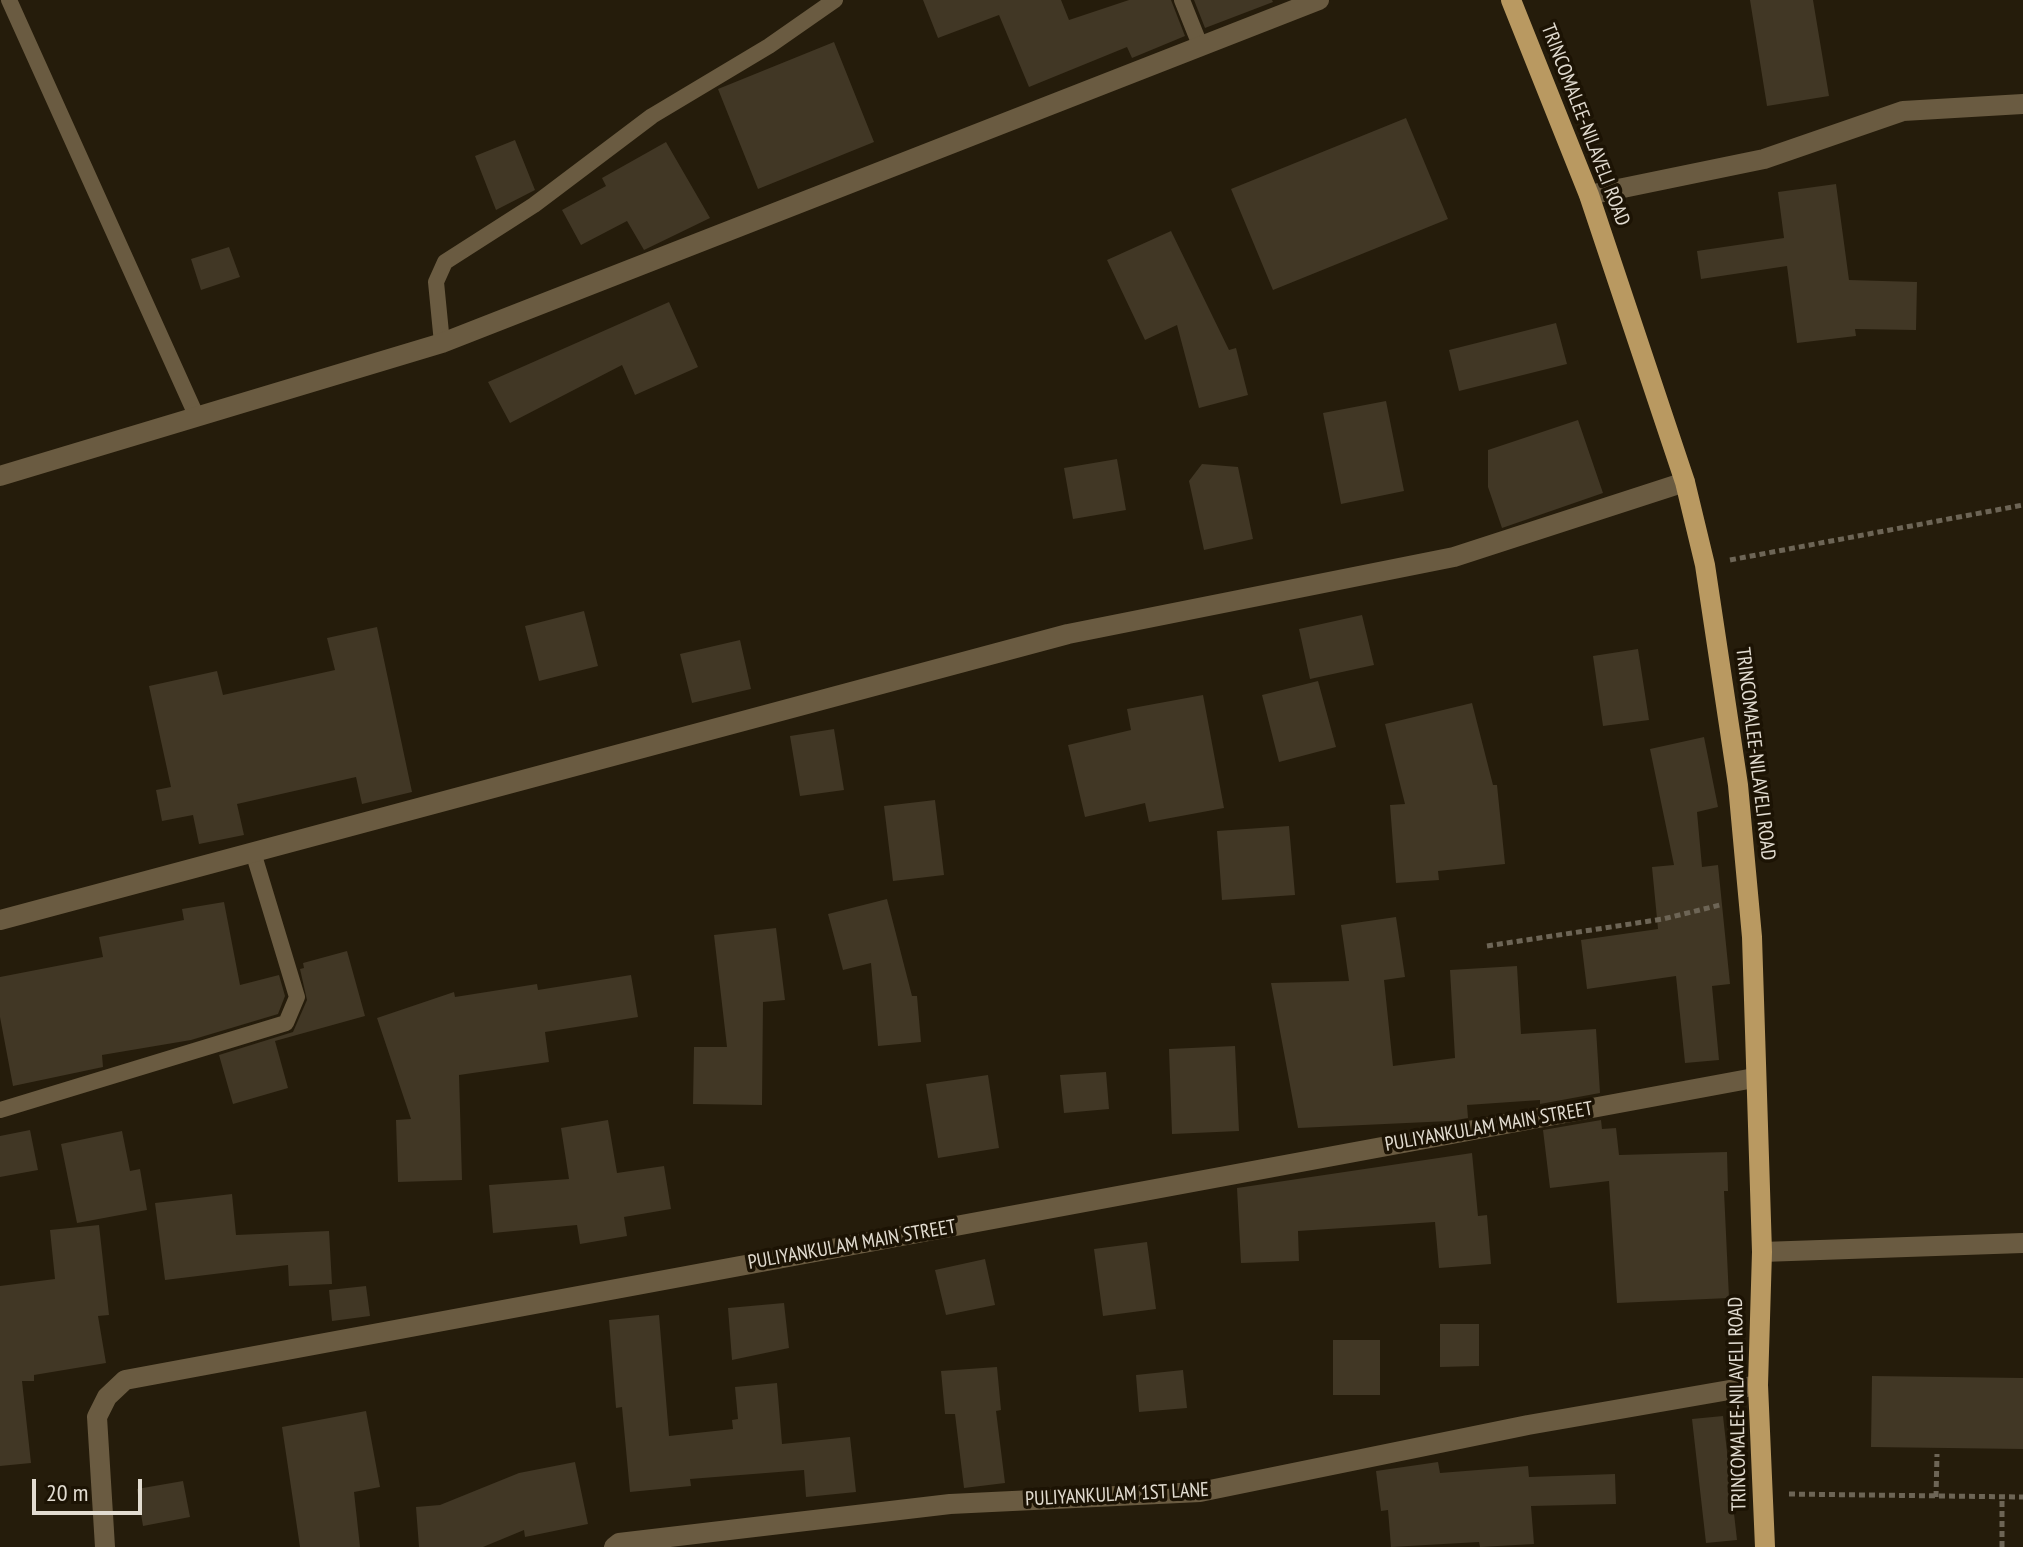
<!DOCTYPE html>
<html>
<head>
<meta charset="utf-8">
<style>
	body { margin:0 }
	#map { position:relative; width:2023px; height:1547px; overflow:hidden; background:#251c0b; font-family:"PT Sans Narrow",sans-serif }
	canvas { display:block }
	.scale { position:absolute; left:32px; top:1479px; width:110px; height:36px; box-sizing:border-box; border:4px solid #e2dcd1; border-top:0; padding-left:10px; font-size:24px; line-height:28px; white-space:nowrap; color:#e2dcd1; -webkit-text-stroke:6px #1c1304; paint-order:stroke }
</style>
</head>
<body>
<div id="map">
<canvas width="2023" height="1547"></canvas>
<div class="scale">20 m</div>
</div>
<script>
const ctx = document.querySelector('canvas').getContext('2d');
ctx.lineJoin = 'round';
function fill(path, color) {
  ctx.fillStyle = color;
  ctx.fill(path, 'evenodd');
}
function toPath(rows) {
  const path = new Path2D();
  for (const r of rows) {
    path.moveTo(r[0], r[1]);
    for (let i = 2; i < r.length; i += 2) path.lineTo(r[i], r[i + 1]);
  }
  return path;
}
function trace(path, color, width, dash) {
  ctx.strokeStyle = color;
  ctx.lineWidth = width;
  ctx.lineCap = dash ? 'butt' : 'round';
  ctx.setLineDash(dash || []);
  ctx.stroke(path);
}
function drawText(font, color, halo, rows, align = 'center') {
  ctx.font = font + ' "PT Sans Narrow",sans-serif';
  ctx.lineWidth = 7;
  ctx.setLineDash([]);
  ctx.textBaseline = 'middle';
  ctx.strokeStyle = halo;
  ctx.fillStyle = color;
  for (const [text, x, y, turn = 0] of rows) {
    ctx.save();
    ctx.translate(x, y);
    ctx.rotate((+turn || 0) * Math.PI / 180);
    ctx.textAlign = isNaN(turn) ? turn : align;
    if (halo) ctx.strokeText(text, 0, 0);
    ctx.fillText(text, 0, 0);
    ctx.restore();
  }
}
const building = toPath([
	[923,0,1061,0,1069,20,1129,0,1171,0,1185,36,1132,58,1127,47,1029,87,999,15,938,38],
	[1194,0,1272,0,1273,2,1205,28],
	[1750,0,1813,0,1829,96,1767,106],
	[834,42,874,142,758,189,718,89],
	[1406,118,1448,219,1273,290,1231,189],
	[515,140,535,190,496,210,475,156],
	[666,142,710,218,644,250,627,221,581,245,562,210,606,186,602,178],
	[1836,184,1849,280,1917,282,1916,330,1855,329,1856,336,1797,343,1787,266,1701,279,1697,251,1784,238,1778,192],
	[1171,231,1229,350,1236,348,1248,395,1199,408,1177,325,1145,340,1107,260],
	[229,247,240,277,201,290,191,259],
	[669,302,698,367,635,395,622,365,510,423,488,382],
	[1556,323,1567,364,1459,391,1449,350],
	[1386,401,1404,491,1341,504,1323,413],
	[1578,420,1603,493,1502,528,1488,487,1488,450],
	[1117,459,1126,510,1073,519,1064,468],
	[1202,464,1238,467,1253,539,1204,550,1189,481],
	[584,611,598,666,539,681,525,626],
	[1362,615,1374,665,1310,679,1299,629],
	[377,627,412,792,362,804,356,777,237,804,244,835,199,844,193,815,162,821,156,790,171,787,149,686,217,671,223,695,335,670,327,638],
	[740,640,751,689,692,703,680,654],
	[1638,649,1649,720,1603,726,1593,656],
	[1318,681,1336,747,1279,762,1262,695],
	[1203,695,1224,808,1149,822,1145,803,1085,817,1068,745,1131,730,1127,709],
	[1472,703,1493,785,1497,785,1505,864,1438,871,1439,880,1396,883,1390,805,1405,804,1385,724],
	[834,729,844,790,800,796,790,736],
	[1704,737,1718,807,1697,812,1702,867,1718,865,1730,984,1712,986,1719,1060,1685,1063,1676,976,1587,989,1581,940,1658,929,1652,867,1674,865,1650,749],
	[935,800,944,875,893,881,884,806],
	[1289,826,1295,895,1222,900,1217,831],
	[887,899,912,996,917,996,921,1042,878,1046,871,963,843,970,828,914],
	[224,902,240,985,279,975,285,996,278,1014,191,1040,102,1055,103,1067,13,1086,0,1017,0,977,103,957,99,937,184,920,182,909],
	[1396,917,1405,977,1384,980,1393,1066,1455,1058,1450,970,1517,966,1521,1034,1596,1029,1600,1093,1540,1104,1540,1100,1467,1105,1468,1118,1450,1121,1298,1128,1271,983,1349,981,1341,925],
	[776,928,785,1000,763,1002,762,1105,693,1104,694,1047,727,1047,714,935],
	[347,951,365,1016,275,1041,288,1088,233,1104,219,1055,293,1032,307,1000,300,969,304,968,303,963],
	[631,975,638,1017,545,1032,549,1062,459,1075,462,1180,398,1182,396,1120,411,1119,377,1018,454,992,455,997,537,984,538,990],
	[1235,1046,1239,1131,1172,1134,1169,1049],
	[1106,1072,1109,1109,1064,1113,1060,1075],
	[988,1075,999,1148,938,1158,926,1084],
	[608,1120,617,1173,664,1166,671,1209,624,1217,627,1236,580,1244,577,1225,493,1233,489,1185,569,1179,561,1128],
	[1601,1120,1602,1129,1616,1128,1619,1155,1727,1152,1728,1191,1724,1191,1729,1298,1617,1303,1609,1181,1550,1188,1543,1130],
	[30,1130,38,1170,0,1177,0,1136],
	[122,1131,130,1171,140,1169,147,1210,77,1223,61,1144],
	[1472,1153,1478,1216,1487,1215,1491,1264,1439,1268,1435,1222,1298,1231,1299,1261,1241,1263,1237,1188],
	[232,1194,236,1235,329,1231,332,1284,289,1286,288,1265,165,1280,155,1203],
	[99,1225,109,1315,98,1316,106,1363,34,1375,34,1381,22,1381,31,1463,0,1466,0,1286,55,1279,50,1230],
	[1147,1242,1156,1309,1103,1316,1094,1249],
	[985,1259,995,1305,946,1315,935,1270],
	[366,1286,370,1316,332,1321,329,1290],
	[784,1303,789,1348,732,1360,728,1308],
	[659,1315,669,1436,733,1429,732,1420,738,1419,735,1387,777,1383,782,1444,850,1437,856,1492,806,1497,804,1470,690,1479,691,1486,630,1492,622,1407,616,1408,609,1320],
	[1440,1324,1479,1324,1479,1366,1440,1367],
	[1333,1340,1380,1340,1380,1395,1333,1395],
	[997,1367,1001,1410,996,1411,1005,1483,964,1488,955,1414,945,1414,941,1371],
	[1183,1370,1187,1408,1139,1412,1136,1375],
	[1872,1376,2023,1378,2023,1449,1871,1447],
	[366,1411,380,1487,354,1492,360,1547,300,1547,282,1427],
	[1723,1416,1737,1540,1706,1543,1692,1419],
	[575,1462,588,1524,525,1537,524,1530,483,1547,419,1547,416,1507,440,1505,519,1473],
	[1438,1462,1440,1473,1528,1466,1529,1477,1615,1474,1616,1504,1531,1506,1534,1544,1480,1547,1479,1542,1391,1547,1388,1510,1381,1511,1376,1471],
	[183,1481,190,1517,143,1526,137,1489]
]);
const path = toPath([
	[1730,560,2023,505],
	[1487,946,1663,919,1720,905],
	[1789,1494,2023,1497],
	[1936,1497,1937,1454],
	[2002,1547,2002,1497]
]);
const lane = toPath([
	[9,0,196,415],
	[1182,0,1200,45],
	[442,343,436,282,445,262,534,205,652,116,769,46,835,0],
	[0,1110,286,1023,297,997,253,852]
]);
const street = toPath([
	[1589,195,1764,159,1903,111,2023,104],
	[0,476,442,343,1319,0],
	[0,920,1068,634,1454,557,1685,482],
	[1762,1252,2023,1243],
	[105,1547,97,1417,107,1397,125,1380,1754,1078],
	[614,1547,619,1543,950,1504,1200,1492,1528,1425,1758,1385]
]);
const primary = toPath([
	[1511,0,1589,195,1685,482,1705,565,1738,785,1752,937,1762,1252,1758,1385,1765,1547]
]);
const streetNames = [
	["TRINCOMALEE-NILAVELI ROAD",1585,125,69],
	["TRINCOMALEE-NILAVELI ROAD",1755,754,83],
	["PULIYANKULAM MAIN STREET",1489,1127,-10],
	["PULIYANKULAM MAIN STREET",852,1245,-10],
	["TRINCOMALEE-NILAVELI ROAD",1738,1404,-91],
	["PULIYANKULAM 1ST LANE",1117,1495,-3]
];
fill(building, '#413725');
trace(path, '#6d6556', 5, [6, 4]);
trace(lane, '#6a5b41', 16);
trace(street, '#6a5b41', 20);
trace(primary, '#b99961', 20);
drawText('20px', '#e2dcd1', '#1c1304', streetNames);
</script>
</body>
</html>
